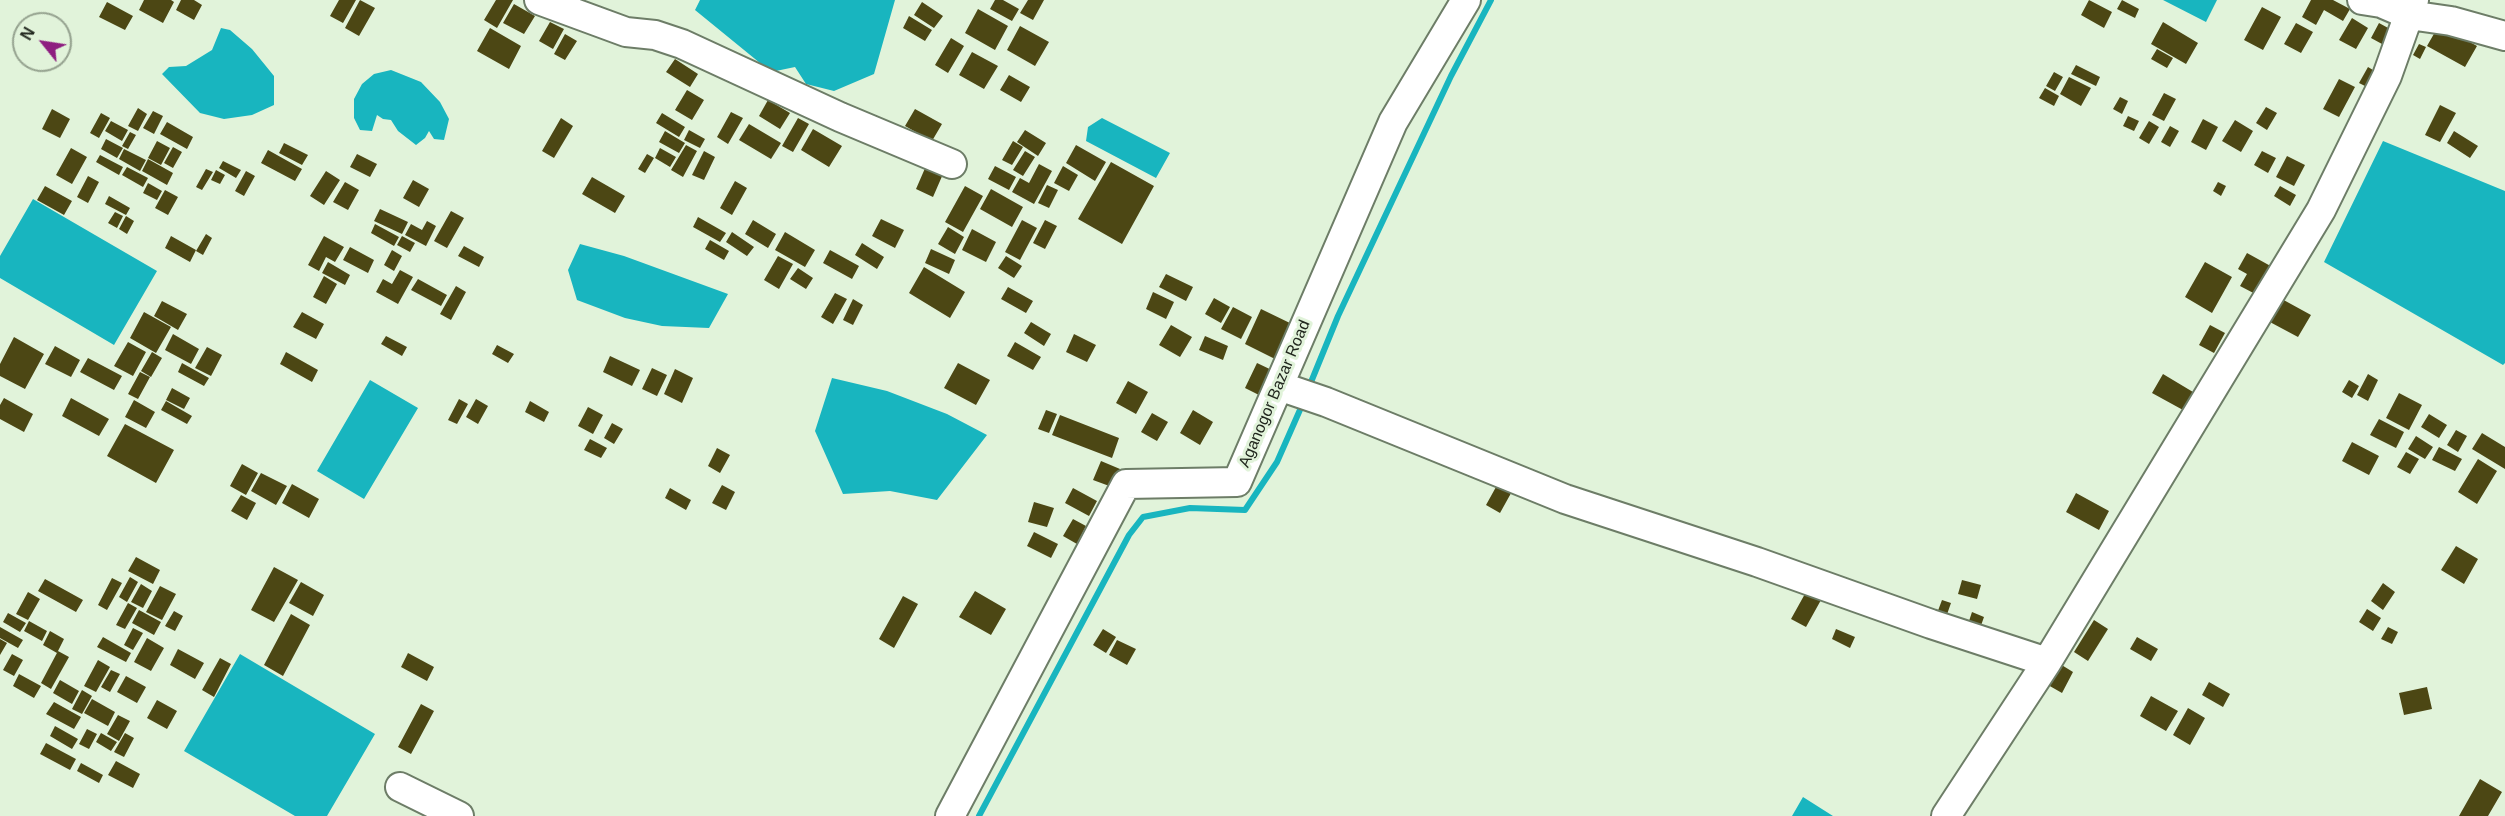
<!DOCTYPE html>
<html>
<head>
<meta charset="utf-8">
<style>
	body { margin:0 }
	#map { position:relative; width:2505px; height:816px; overflow:hidden; background:#e1f3da; font-family:Arial,sans-serif }
	canvas { display:block }
	.north { position:absolute; left:12px; top:12px; width:60px; height:60px; box-sizing:border-box; background:#e1f3da; border:2px solid #95a28f; border-radius:50%; rotate:300deg; font-size:16px; font-weight:700; line-height:24px; text-align:center; color:#22281f }
	.north::after { content:''; display:block; margin:auto; width:21px; height:27px; background:#8e1e80; clip-path:polygon(50% 0,100% 100%,50% 72%,0 100%) }
</style>
</head>
<body>
<div id="map">
<canvas width="2505" height="816"></canvas>
<div class="north">N</div>
</div>
<script>
const ctx = document.querySelector('canvas').getContext('2d');
ctx.lineJoin = 'round';
function fill(path, color) {
  ctx.fillStyle = color;
  ctx.fill(path, 'evenodd');
}
function toPath(rows) {
  const path = new Path2D();
  for (const r of rows) {
    path.moveTo(r[0], r[1]);
    for (let i = 2; i < r.length; i += 2) path.lineTo(r[i], r[i + 1]);
  }
  return path;
}
function trace(path, color, width, dash) {
  ctx.strokeStyle = color;
  ctx.lineWidth = width;
  ctx.lineCap = dash ? 'butt' : 'round';
  ctx.setLineDash(dash || []);
  ctx.stroke(path);
}
function drawText(font, color, halo, rows, align = 'center') {
  ctx.font = font + ' Arial,sans-serif';
  ctx.lineWidth = 6;
  ctx.setLineDash([]);
  ctx.textBaseline = 'middle';
  ctx.strokeStyle = halo;
  ctx.fillStyle = color;
  for (const [text, x, y, turn = 0] of rows) {
    ctx.save();
    ctx.translate(x, y);
    ctx.rotate((+turn || 0) * Math.PI / 180);
    ctx.textAlign = isNaN(turn) ? turn : align;
    if (halo) ctx.strokeText(text, 0, 0);
    ctx.fillText(text, 0, 0);
    ctx.restore();
  }
}
const water = toPath([
	[700,0,895,0,874,74,834,91,806,84,795,67,771,72,695,10],
	[2163,0,2217,0,2206,22],
	[221,28,230,30,252,49,274,76,274,105,252,115,224,119,200,113,162,74,169,67,186,66,212,50],
	[391,70,421,82,440,102,449,119,444,140,434,139,429,131,425,138,416,145,398,131,391,120,383,119,377,115,372,131,360,130,354,118,354,99,362,84,374,74],
	[1102,118,1170,153,1156,178,1086,141,1088,127],
	[2383,141,2505,191,2505,363,2503,365,2324,262],
	[33,199,157,271,114,345,0,278,0,256],
	[580,244,624,256,728,294,709,328,662,326,625,318,577,300,568,270],
	[832,378,887,391,947,414,987,435,937,500,890,491,843,494,815,431],
	[370,380,418,408,364,499,317,471],
	[240,654,375,734,327,816,295,816,184,751],
	[1803,797,1833,816,1792,816]
]);
const stream = toPath([
	[1309,387,1338,316,1451,76,1491,0],
	[979,816,1129,535,1143,517,1190,508,1245,510,1277,462,1303,403]
]);
const building = toPath([
	[144,0,171,0,174,2,163,23,139,10],
	[181,0,194,0,202,5,194,20,176,10],
	[339,0,356,0,343,23,330,16],
	[360,0,375,8,359,36,345,28],
	[496,0,513,0,497,28,484,20],
	[995,0,1003,0,1019,9,1012,21,990,9],
	[1028,0,1044,0,1033,20,1020,13],
	[2089,0,2112,12,2104,28,2081,15],
	[2122,0,2139,9,2135,18,2117,9],
	[2311,0,2333,0,2350,9,2343,21,2324,10,2316,25,2302,17],
	[107,2,133,16,125,30,99,17],
	[922,2,943,16,934,28,914,15],
	[514,4,535,16,524,34,503,23],
	[2262,7,2281,17,2263,50,2244,40],
	[978,9,1008,26,995,50,965,33],
	[909,16,932,30,925,41,903,28],
	[2352,18,2368,28,2356,49,2339,40],
	[550,22,564,29,553,49,539,41],
	[2163,22,2198,43,2186,64,2151,44],
	[2296,23,2313,32,2301,53,2284,44],
	[2379,23,2390,29,2382,44,2371,38],
	[2439,25,2477,46,2465,67,2427,46],
	[1020,26,1049,42,1035,66,1007,50],
	[490,28,521,46,509,69,477,51],
	[565,34,577,41,565,60,554,54],
	[951,38,964,46,948,73,935,65],
	[2419,44,2426,47,2420,59,2413,55],
	[2157,49,2173,58,2167,68,2151,59],
	[972,52,998,66,984,89,959,75],
	[675,59,698,74,690,87,666,72],
	[2076,65,2100,77,2096,86,2071,74],
	[2368,67,2383,76,2375,91,2359,83],
	[2054,72,2063,77,2055,91,2046,86],
	[1009,75,1030,87,1021,102,1000,90],
	[2069,77,2091,88,2081,106,2060,94],
	[2339,79,2355,87,2339,117,2323,109],
	[2045,88,2059,96,2054,106,2039,98],
	[687,90,704,100,692,120,675,110],
	[2164,93,2176,99,2164,121,2152,115],
	[2120,97,2128,101,2122,114,2113,109],
	[768,100,790,113,780,129,759,116],
	[2440,105,2456,113,2440,142,2425,135],
	[2266,107,2277,113,2267,130,2256,123],
	[138,108,147,114,138,131,128,126],
	[52,109,70,119,60,138,42,129],
	[915,109,942,124,932,141,905,126],
	[153,111,163,116,154,134,143,128],
	[731,112,743,118,728,144,717,137],
	[101,113,110,118,99,138,90,133],
	[662,113,685,127,679,137,656,123],
	[2128,116,2139,121,2134,131,2123,126],
	[561,118,573,126,554,158,542,151],
	[798,118,809,124,793,152,782,146],
	[2203,119,2218,127,2206,150,2191,142],
	[2235,120,2253,131,2241,152,2222,141],
	[111,121,128,130,122,141,105,131],
	[2149,121,2159,127,2149,144,2139,138],
	[167,122,193,137,187,149,160,134],
	[749,124,781,143,771,159,739,140],
	[2170,126,2179,131,2170,147,2161,142],
	[813,129,842,146,829,167,801,150],
	[689,130,705,139,700,148,684,140],
	[1025,130,1046,143,1038,156,1017,142],
	[665,131,685,143,679,153,659,142],
	[2454,131,2478,146,2470,158,2447,143],
	[130,132,136,135,128,149,122,146],
	[106,139,123,148,117,158,101,149],
	[157,141,170,148,161,165,148,158],
	[1013,141,1023,147,1012,165,1002,160],
	[284,143,308,155,302,165,279,153],
	[686,145,697,151,683,177,671,170],
	[1076,145,1106,162,1095,181,1066,163],
	[173,147,182,152,173,168,164,163],
	[71,148,87,157,72,184,56,175],
	[660,148,676,157,670,167,655,158],
	[124,149,146,160,140,171,119,159],
	[268,150,302,169,295,181,261,163],
	[704,151,715,157,704,180,692,175],
	[1025,151,1035,157,1023,176,1013,170],
	[2262,151,2276,158,2268,173,2254,165],
	[357,154,377,164,370,177,350,167],
	[647,154,654,158,645,173,638,169],
	[100,155,123,167,119,175,96,162],
	[2287,156,2305,165,2294,186,2276,177],
	[148,159,173,173,167,185,142,171],
	[223,161,241,170,236,178,219,168],
	[1111,162,1154,186,1122,244,1078,219],
	[1039,164,1052,171,1034,204,1012,192,1020,178,1029,183],
	[926,166,943,174,933,197,916,189],
	[995,166,1016,177,1009,190,988,179],
	[1063,166,1078,175,1069,191,1054,183],
	[127,167,148,178,143,187,122,175],
	[206,169,213,172,202,190,196,187],
	[216,170,225,175,220,184,211,180],
	[246,171,255,176,244,196,235,191],
	[326,171,340,180,324,205,310,196],
	[88,176,99,182,88,203,77,197],
	[592,177,625,196,615,213,582,194],
	[413,180,429,189,419,207,403,198],
	[735,181,747,188,732,215,720,208],
	[345,182,359,190,348,210,333,202],
	[2218,182,2226,186,2221,196,2213,191],
	[148,183,162,191,157,200,143,193],
	[1047,185,1058,190,1049,208,1038,203],
	[45,186,72,201,64,215,37,200],
	[965,186,983,196,963,232,945,222],
	[2280,186,2296,195,2290,206,2274,196],
	[991,189,1023,207,1012,227,980,209],
	[165,190,178,197,168,215,155,208],
	[109,196,130,208,126,215,105,204],
	[380,209,408,222,402,234,374,221],
	[451,211,464,218,447,248,434,241],
	[115,212,123,216,117,228,108,223],
	[126,216,134,221,127,234,119,229],
	[698,217,726,233,720,242,693,227],
	[881,219,904,230,895,248,872,236],
	[753,220,776,234,768,248,745,234],
	[1022,220,1037,228,1020,260,1005,252],
	[1045,220,1057,226,1045,249,1033,243],
	[427,221,436,226,426,246,405,235,411,224,422,230],
	[375,224,399,237,394,246,371,233],
	[948,227,964,237,955,254,938,244],
	[972,229,996,242,986,262,962,250],
	[732,232,754,247,747,256,726,242],
	[785,232,815,250,805,267,775,250],
	[206,234,212,238,203,255,196,251],
	[171,236,196,250,190,262,165,248],
	[324,236,344,247,335,262,326,257,319,271,308,265],
	[402,236,415,243,410,252,397,245],
	[710,240,729,251,724,260,705,249],
	[862,243,884,257,877,269,855,255],
	[464,246,484,257,479,267,458,256],
	[350,247,374,260,368,273,343,260],
	[931,249,955,260,949,274,925,263],
	[392,250,402,256,394,271,384,265],
	[830,250,859,266,852,279,823,263],
	[2247,253,2276,269,2261,297,2240,286,2247,274,2238,269],
	[778,256,793,264,779,289,764,280],
	[1006,256,1022,266,1014,278,998,268],
	[328,262,350,275,345,285,322,273],
	[2205,262,2232,277,2212,313,2185,297],
	[924,267,965,292,950,318,909,293],
	[798,268,813,278,806,289,790,279],
	[400,270,413,277,398,304,376,292,383,279,392,284],
	[1166,274,1193,287,1186,301,1159,287],
	[324,276,337,284,326,304,313,297],
	[418,279,447,295,441,306,411,290],
	[456,286,466,292,451,320,440,314],
	[1008,287,1033,301,1026,313,1001,299],
	[1153,292,1174,302,1166,319,1146,309],
	[835,293,847,299,833,324,821,317],
	[1214,298,1230,307,1221,323,1205,314],
	[2280,298,2311,315,2298,337,2268,321],
	[853,299,863,305,853,325,843,320],
	[162,301,187,314,178,330,154,316],
	[1233,307,1252,317,1241,339,1221,329],
	[1261,309,1294,325,1277,360,1245,344],
	[144,312,171,327,156,353,130,338],
	[302,312,324,324,316,339,293,327],
	[1031,322,1051,334,1044,346,1024,333],
	[1171,325,1192,337,1180,357,1159,345],
	[2210,325,2225,333,2214,353,2199,345],
	[173,334,199,349,191,364,165,350],
	[1074,334,1096,345,1087,362,1066,352],
	[386,336,407,347,402,356,381,344],
	[1205,336,1228,346,1223,360,1199,350],
	[14,337,44,354,25,389,0,376,0,364],
	[128,342,146,352,133,376,114,366],
	[1015,342,1041,357,1033,370,1007,356],
	[497,345,514,354,508,363,492,354],
	[55,346,80,360,71,377,45,364],
	[207,347,222,355,211,376,195,368],
	[152,352,162,358,151,377,141,371],
	[286,352,318,370,312,382,280,364],
	[610,356,640,370,632,386,603,372],
	[88,358,122,376,114,390,80,372],
	[182,363,209,378,204,386,178,372],
	[958,363,990,380,976,405,944,388],
	[1257,363,1278,373,1265,398,1245,388],
	[652,368,667,375,657,396,642,389],
	[675,369,693,378,682,403,664,394],
	[140,372,150,377,138,399,128,394],
	[2163,374,2193,392,2183,410,2152,393],
	[2368,374,2378,380,2368,401,2357,395],
	[2349,380,2359,386,2352,398,2342,392],
	[1128,381,1148,392,1136,414,1116,403],
	[172,388,190,398,184,409,166,400],
	[2399,393,2422,405,2409,430,2386,418],
	[4,398,33,414,24,432,0,419,0,405],
	[71,398,109,419,99,436,62,416],
	[459,399,468,404,457,424,448,420],
	[476,399,488,406,478,424,466,417],
	[134,400,155,412,146,428,125,417],
	[166,401,192,416,187,424,161,410],
	[530,401,549,412,544,422,525,412],
	[588,407,603,415,593,434,578,426],
	[1046,410,1057,414,1049,433,1038,429],
	[1193,410,1213,422,1200,445,1180,433],
	[1152,413,1168,422,1157,441,1141,432],
	[2429,414,2447,425,2439,438,2421,427],
	[1060,415,1119,438,1112,458,1052,435],
	[2379,419,2404,432,2396,448,2370,435],
	[612,423,623,429,614,444,604,438],
	[125,424,174,450,156,483,107,456],
	[2456,430,2467,436,2458,452,2447,445],
	[2482,433,2505,447,2505,469,2472,449],
	[2416,436,2433,447,2425,459,2408,449],
	[590,439,607,448,601,458,584,450],
	[2352,442,2379,456,2369,475,2342,461],
	[2439,447,2462,459,2455,471,2432,460],
	[717,448,730,455,720,473,708,466],
	[2406,452,2419,459,2410,474,2397,467],
	[2478,459,2497,471,2477,504,2458,492],
	[1101,461,1120,469,1112,487,1093,480],
	[242,464,258,473,246,495,230,486],
	[261,473,287,486,276,505,251,491],
	[1501,478,1515,486,1500,513,1486,505],
	[292,484,319,499,309,518,282,503],
	[722,485,735,492,726,510,712,503],
	[670,488,691,500,686,510,665,498],
	[1073,488,1097,501,1089,516,1065,503],
	[2076,493,2109,511,2099,530,2066,512],
	[241,495,256,503,247,520,231,511],
	[1034,502,1054,508,1047,527,1028,522],
	[1073,519,1086,526,1077,544,1063,536],
	[1034,532,1058,544,1051,558,1027,546],
	[2456,546,2478,559,2464,584,2441,570],
	[136,557,160,570,153,584,128,571],
	[274,567,298,580,274,622,251,610],
	[130,577,138,582,127,602,119,597],
	[112,578,122,583,107,610,98,605],
	[45,579,83,600,76,612,38,591],
	[1962,580,1981,585,1977,599,1958,594],
	[301,582,324,595,313,616,289,603],
	[2383,583,2395,592,2383,610,2371,601],
	[141,584,152,591,143,608,131,602],
	[160,586,176,594,162,620,146,612],
	[975,591,1006,609,991,635,959,617],
	[28,592,40,599,28,620,16,614],
	[1806,592,1821,600,1806,627,1791,619],
	[903,596,918,604,894,648,879,639],
	[1942,600,1951,603,1945,620,1936,616],
	[128,603,137,608,125,629,116,625],
	[2367,609,2381,618,2373,631,2359,622],
	[139,610,161,622,154,635,132,623],
	[174,611,183,616,175,631,165,626],
	[1972,612,1984,617,1978,634,1966,630],
	[8,613,26,623,20,632,3,622],
	[291,614,310,625,283,676,264,665],
	[2094,620,2108,629,2088,661,2074,652],
	[29,621,47,631,42,641,24,631],
	[0,627,23,640,18,648,0,638],
	[2388,627,2398,632,2392,644,2381,639],
	[133,628,143,633,133,650,124,645],
	[1103,629,1116,637,1106,653,1093,645],
	[1836,629,1855,637,1850,648,1832,639],
	[50,631,64,639,57,653,43,645],
	[103,637,131,653,126,662,97,647],
	[2137,637,2158,649,2151,661,2130,649],
	[147,638,164,648,151,671,134,662],
	[0,639,7,643,0,655],
	[1117,640,1136,649,1127,665,1109,655],
	[178,649,204,663,195,679,170,665],
	[58,651,69,657,51,689,41,683],
	[408,653,434,667,427,681,401,667],
	[12,654,23,660,14,676,3,670],
	[220,658,231,664,214,697,202,690],
	[98,660,110,667,96,692,84,686],
	[2060,664,2073,672,2062,693,2048,685],
	[111,670,120,674,110,692,101,687],
	[19,674,41,686,34,698,13,686],
	[126,676,146,687,137,703,117,692],
	[60,680,79,691,72,704,53,693],
	[2209,682,2230,694,2223,707,2202,695],
	[2427,687,2432,709,2404,715,2399,693],
	[82,690,92,696,82,714,72,709],
	[2151,696,2178,711,2166,731,2140,716],
	[92,699,115,712,108,726,84,713],
	[157,700,177,711,167,729,147,718],
	[54,702,81,717,74,729,46,714],
	[421,704,434,711,411,754,398,747],
	[2188,708,2205,718,2190,745,2173,735],
	[118,715,130,721,119,741,107,734],
	[55,726,78,739,72,749,50,736],
	[87,729,97,734,89,749,79,744],
	[101,733,117,742,111,751,96,742],
	[125,733,134,738,124,757,114,752],
	[46,743,76,759,70,770,40,754],
	[116,761,140,774,133,788,108,775],
	[81,763,103,775,99,783,77,771],
	[2480,779,2502,792,2488,816,2459,816]
]);
const minor = toPath([
	[539,0,626,32,655,35,682,44,840,117,952,164],
	[2362,0,2381,3,2409,15,2451,21,2505,36],
	[1279,386,1326,402,1565,499,1757,562,1931,624,2047,662],
	[400,787,459,816],
	[950,816,1126,484,1237,482,1393,122,1466,0],
	[1946,816,2047,662,2321,210,2387,76,2414,0]
]);
const streetNames = [
	["Aganogor Bazar Road",1275,394,-67]
];
fill(water, '#18b5bf');
trace(stream, '#18b5bf', 6);
fill(building, '#4c4714');
trace(minor, '#6d7d67', 32);
trace(minor, '#fff', 28);
drawText('16px', '#22281f', '#e1f3da', streetNames);
</script>
</body>
</html>
